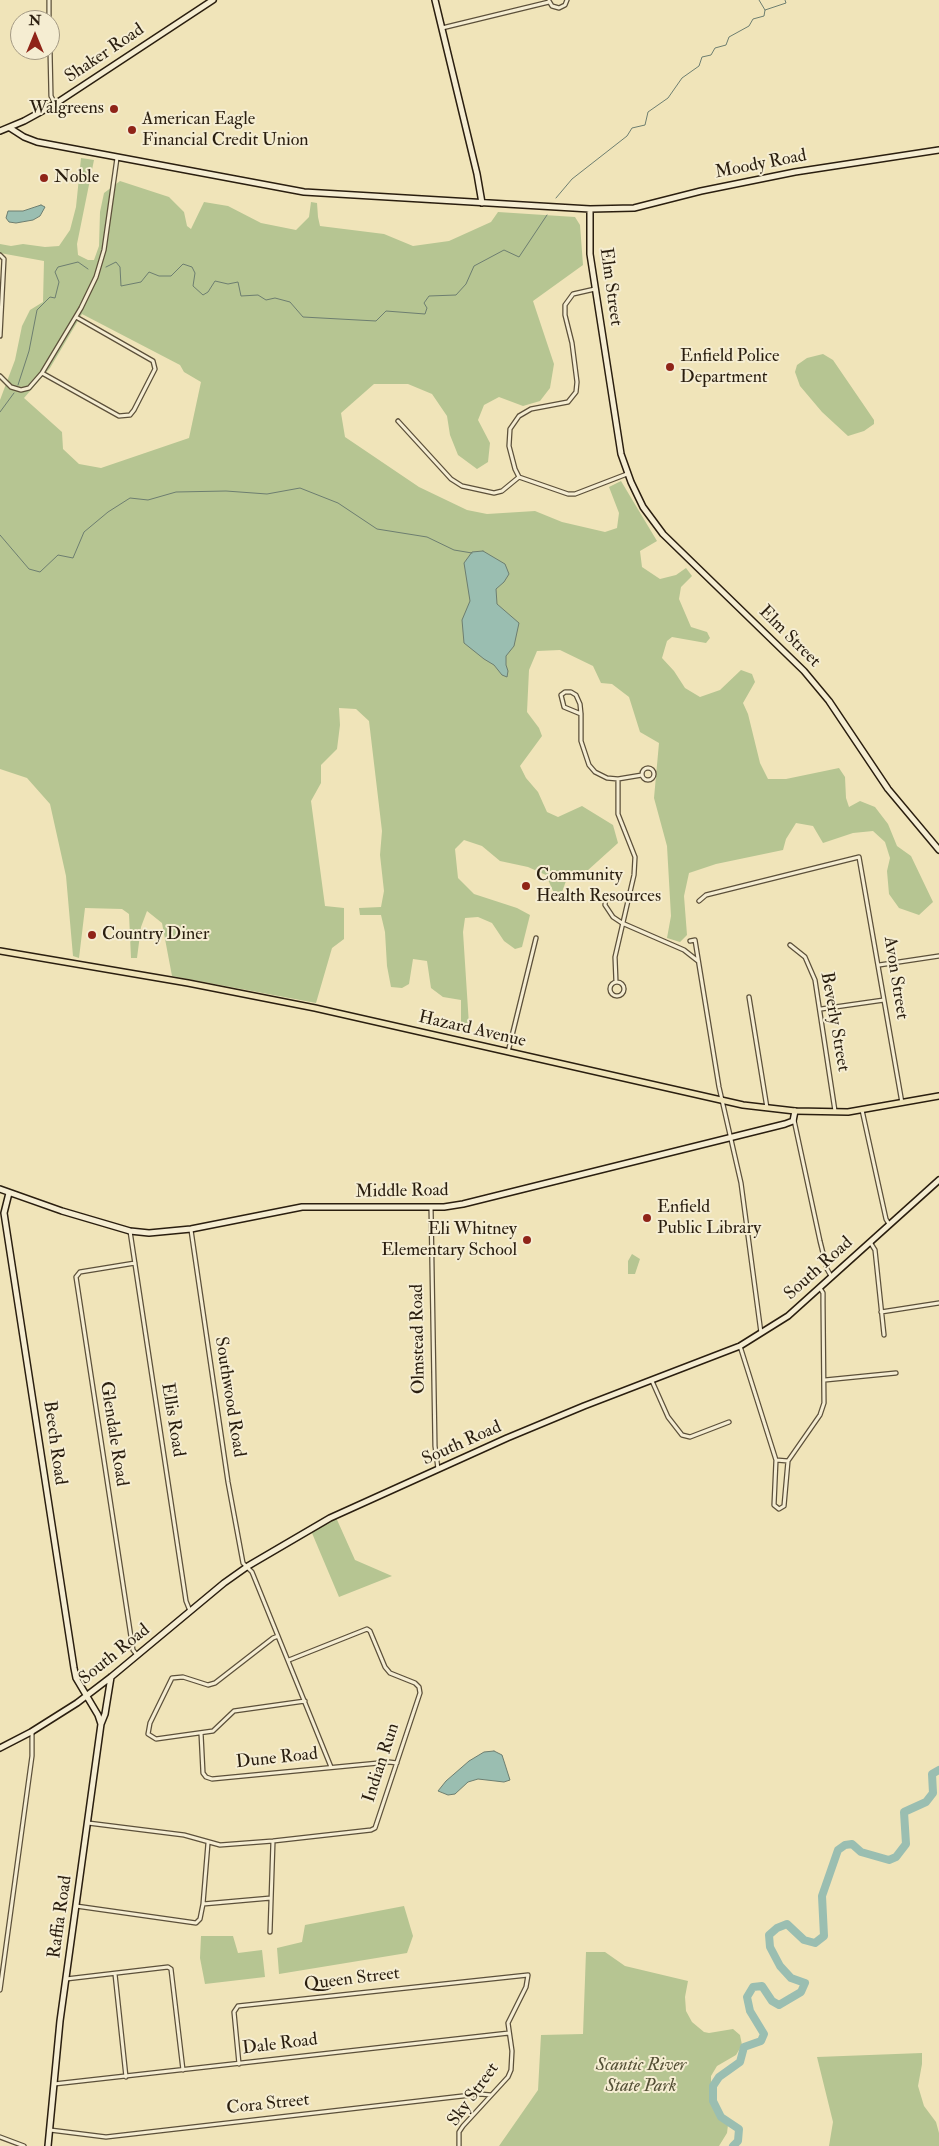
<!DOCTYPE html>
<html>
<head>
<meta charset="utf-8">
<style>
	body { margin:0 }
	#map { position:relative; width:939px; height:2146px; overflow:hidden; background:#f0e4b9; font-family:"IM FELL Double Pica",serif }
	canvas { display:block }
	.north { position:absolute; left:10px; top:10px; width:50px; height:50px; box-sizing:border-box; background:#f5edd2; border:1px solid #a49a84; border-radius:50%; rotate:0deg; font-size:14px; font-weight:700; line-height:20px; text-align:center; color:#2a1e0f }
	.north::after { content:''; display:block; margin:auto; width:18px; height:22px; background:#8f2418; clip-path:polygon(50% 0,100% 100%,50% 72%,0 100%) }
</style>
</head>
<body>
<div id="map">
<canvas width="939" height="2146"></canvas>
<div class="north">N</div>
</div>
<script>
const ctx = document.querySelector('canvas').getContext('2d');
ctx.lineJoin = 'round';
function fill(path, color) {
  ctx.fillStyle = color;
  ctx.fill(path, 'evenodd');
}
function toPath(rows) {
  const path = new Path2D();
  for (const r of rows) {
    if (r.length === 3) {
      path.moveTo(r[0] + r[2], r[1]);
      path.arc(r[0], r[1], r[2], 0, 2 * Math.PI);
      continue;
    }
    path.moveTo(r[0], r[1]);
    for (let i = 2; i < r.length; i += 2) path.lineTo(r[i], r[i + 1]);
  }
  return path;
}
function trace(path, color, width, dash) {
  ctx.strokeStyle = color;
  ctx.lineWidth = width;
  ctx.lineCap = dash ? 'butt' : 'round';
  ctx.setLineDash(dash || []);
  ctx.stroke(path);
}
function drawText(font, color, halo, rows, align = 'center') {
  ctx.font = font + ' "IM FELL Double Pica",serif';
  ctx.lineWidth = 4;
  ctx.setLineDash([]);
  ctx.textBaseline = 'middle';
  ctx.strokeStyle = halo;
  ctx.fillStyle = color;
  for (const [text, x, y, turn = 0] of rows) {
    ctx.save();
    ctx.translate(x, y);
    ctx.rotate((+turn || 0) * Math.PI / 180);
    ctx.textAlign = isNaN(turn) ? turn : align;
    if (halo) ctx.strokeText(text, 0, 0);
    ctx.fillText(text, 0, 0);
    ctx.restore();
  }
}
const green = toPath([
	[81,158,94,160,77,244,78,255,88,260,94,260,99,246,100,212,104,193,120,181,169,197,184,212,187,226,191,229,204,202,228,206,261,223,296,230,309,217,311,202,317,203,318,217,320,226,384,234,413,246,449,241,491,222,498,212,575,217,580,225,583,265,533,301,554,364,550,388,540,401,523,406,499,397,484,405,478,420,490,443,488,462,477,469,458,455,450,435,447,416,432,394,408,384,374,384,341,413,345,437,419,487,467,510,487,514,535,511,562,522,605,532,617,528,619,513,609,487,621,481,657,541,640,551,642,567,660,579,676,575,686,568,692,576,681,587,679,599,691,627,707,632,710,638,706,643,672,637,667,641,662,658,674,671,685,688,700,697,720,690,741,670,752,674,755,682,743,703,748,714,760,763,768,779,786,779,839,768,845,777,846,798,849,807,860,801,875,807,888,824,897,846,911,856,933,902,919,915,899,908,889,894,887,871,890,858,885,842,873,831,853,833,823,843,813,826,796,823,786,839,783,850,716,864,689,873,684,896,687,935,680,942,667,938,671,916,667,846,654,798,659,743,640,732,629,697,612,684,601,683,593,666,560,650,537,651,529,670,527,712,539,728,542,736,520,766,526,778,538,792,547,812,558,817,582,806,613,825,618,843,587,871,566,881,562,892,553,891,546,875,528,867,500,861,482,846,464,840,455,849,458,878,474,894,517,908,530,915,522,947,515,949,504,941,492,923,478,917,465,918,463,932,469,1025,465,1033,461,1032,461,1000,443,997,431,988,427,961,413,959,409,984,402,988,391,987,387,966,385,932,381,915,360,915,359,908,381,907,384,891,380,855,382,831,369,721,356,709,339,708,340,725,337,749,321,765,321,783,311,801,325,906,344,908,344,939,332,948,316,1003,172,976,162,923,147,911,141,927,137,958,131,958,129,914,122,909,85,908,79,958,73,956,66,876,50,804,27,778,0,769,0,400,15,360,22,326,30,310,43,302,44,261,0,253,0,244,11,246,23,244,45,247,59,246,70,230,76,207],
	[82,314,180,365,184,372,201,382,189,438,101,468,79,464,63,449,62,432,24,398,50,368],
	[823,354,833,360,874,420,874,424,864,431,848,436,822,412,800,386,795,372,797,365,807,358],
	[632,1254,640,1259,635,1274,628,1274,628,1261],
	[334,1513,355,1560,392,1576,339,1597,309,1526],
	[404,1906,413,1936,407,1953,279,1974,277,1948,302,1942,305,1925],
	[201,1936,233,1936,238,1953,262,1950,265,1977,205,1984,200,1958],
	[586,1952,605,1952,625,1966,688,1981,685,1997,686,2011,692,2022,704,2032,709,2033,733,2029,740,2035,742,2045,736,2055,717,2066,711,2076,711,2099,728,2125,727,2133,719,2146,499,2146,538,2090,541,2035,583,2034],
	[922,2053,922,2064,918,2086,924,2106,936,2122,939,2133,939,2146,829,2146,833,2122,817,2057]
]);
const water = toPath([
	[41,205,45,207,40,216,33,220,16,223,9,222,6,218,8,211,23,211,41,205],
	[483,551,505,564,509,574,504,582,496,589,497,604,519,623,514,646,506,656,506,665,508,671,507,677,502,675,494,665,484,659,464,643,462,620,470,601,464,563,472,552,483,551],
	[494,1751,502,1755,510,1780,504,1782,478,1779,468,1782,455,1794,448,1795,438,1791,446,1781,469,1761,484,1752,494,1751]
]);
const stream = toPath([
	[759,0,765,10],
	[556,198,572,179,627,136,632,128,645,125,648,112,668,98,682,78,699,66,702,57,711,55,715,48,726,45,729,37,749,26,753,19,764,16,765,10,786,3,785,0],
	[106,267,116,262,120,267,121,286,141,282,149,272,159,276,171,276,183,264,192,267,195,273,193,286,203,295,208,292,215,281,228,284,238,282,241,296,258,295,266,300,275,298,290,302,303,317,376,321,386,311,425,314,427,308,424,303,429,296,456,295,466,284,474,266,504,250,519,257,547,215],
	[18,385,29,351,37,310,50,297,55,298,59,282,55,272,58,267,78,262,88,269],
	[0,412,14,393],
	[0,535,29,569,40,572,58,555,73,558,84,532,108,512,130,498,148,500,176,492,226,491,267,494,300,488,338,503,377,529,427,537,454,550,472,553]
]);
const river = toPath([
	[733,2146,738,2141,739,2129,721,2117,713,2101,713,2086,719,2077,740,2062,744,2047,761,2041,764,2034,750,2011,747,1997,753,1987,762,1986,772,2001,779,2005,801,1992,805,1983,791,1978,780,1966,770,1947,769,1935,777,1928,787,1924,804,1940,815,1943,824,1936,822,1896,838,1850,845,1845,852,1844,861,1852,889,1860,896,1857,906,1844,904,1812,926,1802,933,1793,932,1774,939,1770]
]);
const street = toPath([
	[49,0,49,20],
	[549,1,552,6,559,8,565,5,567,0],
	[442,28,549,2],
	[50,50,51,96,55,104],
	[0,255,4,259,0,336],
	[595,289,573,294,565,305,565,315,572,343,577,382,576,392,568,402,531,409,519,416,510,429,509,446,515,469,519,477,568,494,575,494,627,474],
	[42,373,119,416,130,415,134,410,155,369,153,361,76,317],
	[0,376,11,387,21,390,29,388,42,373,81,308,96,277,104,250,117,158],
	[398,421,451,479,462,486,494,493,502,491,519,477],
	[581,714,564,707,561,695,565,692,571,692,576,695,580,704,581,714,581,741,589,765,595,772,607,778,618,779,618,814,635,857,634,875,615,957,616,982],
	[648,774,6],
	[618,779,642,775],
	[606,896,605,905,613,917,622,923,684,950,698,961],
	[699,901,706,895,859,857,902,1103],
	[690,941,695,940,719,1087,741,1183,761,1333],
	[790,945,805,957,815,980,835,1111],
	[879,965,939,956],
	[617,989,7],
	[749,997,767,1108],
	[821,1009,884,1000],
	[508,1052,536,938],
	[862,1110,886,1219,889,1224],
	[794,1120,820,1241,827,1269,831,1276],
	[431,1207,435,1446,438,1469],
	[191,1230,228,1482,243,1563,252,1572,331,1767],
	[130,1231,186,1601,190,1611],
	[870,1242,875,1250,884,1335],
	[135,1263,80,1272,76,1277,133,1650,137,1655],
	[881,1312,939,1303],
	[740,1346,776,1460,774,1505,779,1509,784,1506,788,1461,820,1415,824,1403,823,1304,823,1293,820,1288],
	[825,1380,896,1373],
	[652,1381,668,1417,682,1435,690,1437,729,1422],
	[776,1460,788,1461],
	[278,1636,273,1638,215,1683,208,1685,183,1677,172,1678,150,1723,148,1734,156,1739,213,1731,234,1711,305,1701],
	[201,1733,203,1773,206,1777,212,1779,389,1762,397,1763],
	[88,1823,184,1835,220,1845,273,1841,371,1830,375,1828,420,1693,419,1687,415,1683,390,1673,385,1667,370,1631,367,1629,289,1660],
	[203,1904,271,1898],
	[76,1906,196,1923,200,1919,203,1904,208,1843],
	[270,1932,273,1841],
	[115,1974,126,2077],
	[66,1979,168,1967,171,1969,183,2070],
	[0,1990,32,1756,32,1732],
	[239,2064,234,2012,238,2006,528,1975,526,1987,508,2023,512,2051,511,2070,508,2077,463,2126,459,2132,459,2146],
	[54,2084,509,2033],
	[50,2130,106,2137,480,2094,491,2095],
	[0,2137,24,2146]
]);
const secondary = toPath([
	[435,0,477,174,482,203],
	[10,128,24,137,37,142,304,192,590,209,634,208,701,191,795,172,939,150],
	[0,131,24,121,55,104,213,0],
	[590,209,590,254,621,454,631,482,643,507,663,534,804,671,829,701,888,789,939,850],
	[0,1189,62,1211,130,1231,149,1233,191,1229,302,1207,444,1207,463,1204,785,1124,793,1121,795,1111],
	[9,1193,4,1213,74,1668,76,1678,98,1715,101,1724,60,2021,48,2146],
	[101,1724,105,1714,111,1677],
	[0,1748,31,1732,77,1703,111,1677,224,1583,248,1566,330,1518,507,1438,584,1406,740,1346,788,1316,939,1180]
]);
const primary = toPath([
	[0,951,188,983,315,1008,743,1105,795,1111,848,1112,939,1096]
]);
const markers = [
	[114,109,5,"#8f2418"],
	[132,130,5,"#8f2418"],
	[44,178,5,"#8f2418"],
	[670,367,5,"#8f2418"],
	[526,886,5,"#8f2418"],
	[92,935,5,"#8f2418"],
	[647,1218,5,"#8f2418"],
	[527,1240,5,"#8f2418"]
];
const streetNames = [
	["Shaker Road",105,54,-34],
	["Moody Road",761,165,-11],
	["Elm Street",610,287,82],
	["Elm Street",789,637,45],
	["Avon Street",895,978,81],
	["Beverly Street",834,1022,80],
	["Hazard Avenue",472,1030,13],
	["Middle Road",402,1192,-1],
	["South Road",819,1269,-42],
	["Olmstead Road",419,1339,-91],
	["Southwood Road",229,1397,81],
	["Ellis Road",172,1420,81],
	["Glendale Road",113,1434,81],
	["Beech Road",54,1443,82],
	["South Road",462,1444,-24],
	["South Road",115,1655,-39],
	["Dune Road",277,1759,-6],
	["Indian Run",382,1763,-72],
	["Raffia Road",61,1917,-82],
	["Queen Street",352,1980,-7],
	["Dale Road",280,2045,-7],
	["Sky Street",474,2095,-54],
	["Cora Street",268,2105,-6]
];
const poiNames = [
	["Walgreens",104,109,"right"],
	["American Eagle",142,120],
	["Financial Credit Union",142,141],
	["Noble",54,178],
	["Enfield Police",680,357],
	["Department",680,378],
	["Community",536,876],
	["Health Resources",536,897],
	["Country Diner",102,935],
	["Enfield",657,1208],
	["Public Library",657,1229],
	["Eli Whitney",517,1230,"right"],
	["Elementary School",517,1251,"right"]
];
const parkNames = [
	["Scantic River",641,2066],
	["State Park",641,2087]
];
fill(green, '#b6c592');
fill(water, '#9abeb1');
trace(water, '#6d7e70', 1);
trace(stream, '#6d7e70', 1);
trace(river, '#9abeb1', 8);
trace(street, '#5c503a', 5.5);
trace(secondary, '#2a1e0f', 8);
trace(primary, '#2a1e0f', 8);
trace(street, '#f5edd2', 3);
trace(secondary, '#f5edd2', 5);
trace(primary, '#f0e4b9', 5);
for (const [x, y, r, color] of markers) {
  const dot = new Path2D();
  dot.arc(x, y, r, 0, 2 * Math.PI);
  ctx.fillStyle = color;
  ctx.fill(dot);
  trace(dot, '#f5edd2', 2);
}
drawText('18px', '#2a1e0f', '#f5edd2', streetNames);
drawText('18px', '#2a1e0f', '#f5edd2', poiNames, 'left');
drawText('italic 18px', '#545036', '#f5edd2', parkNames);
</script>
</body>
</html>
